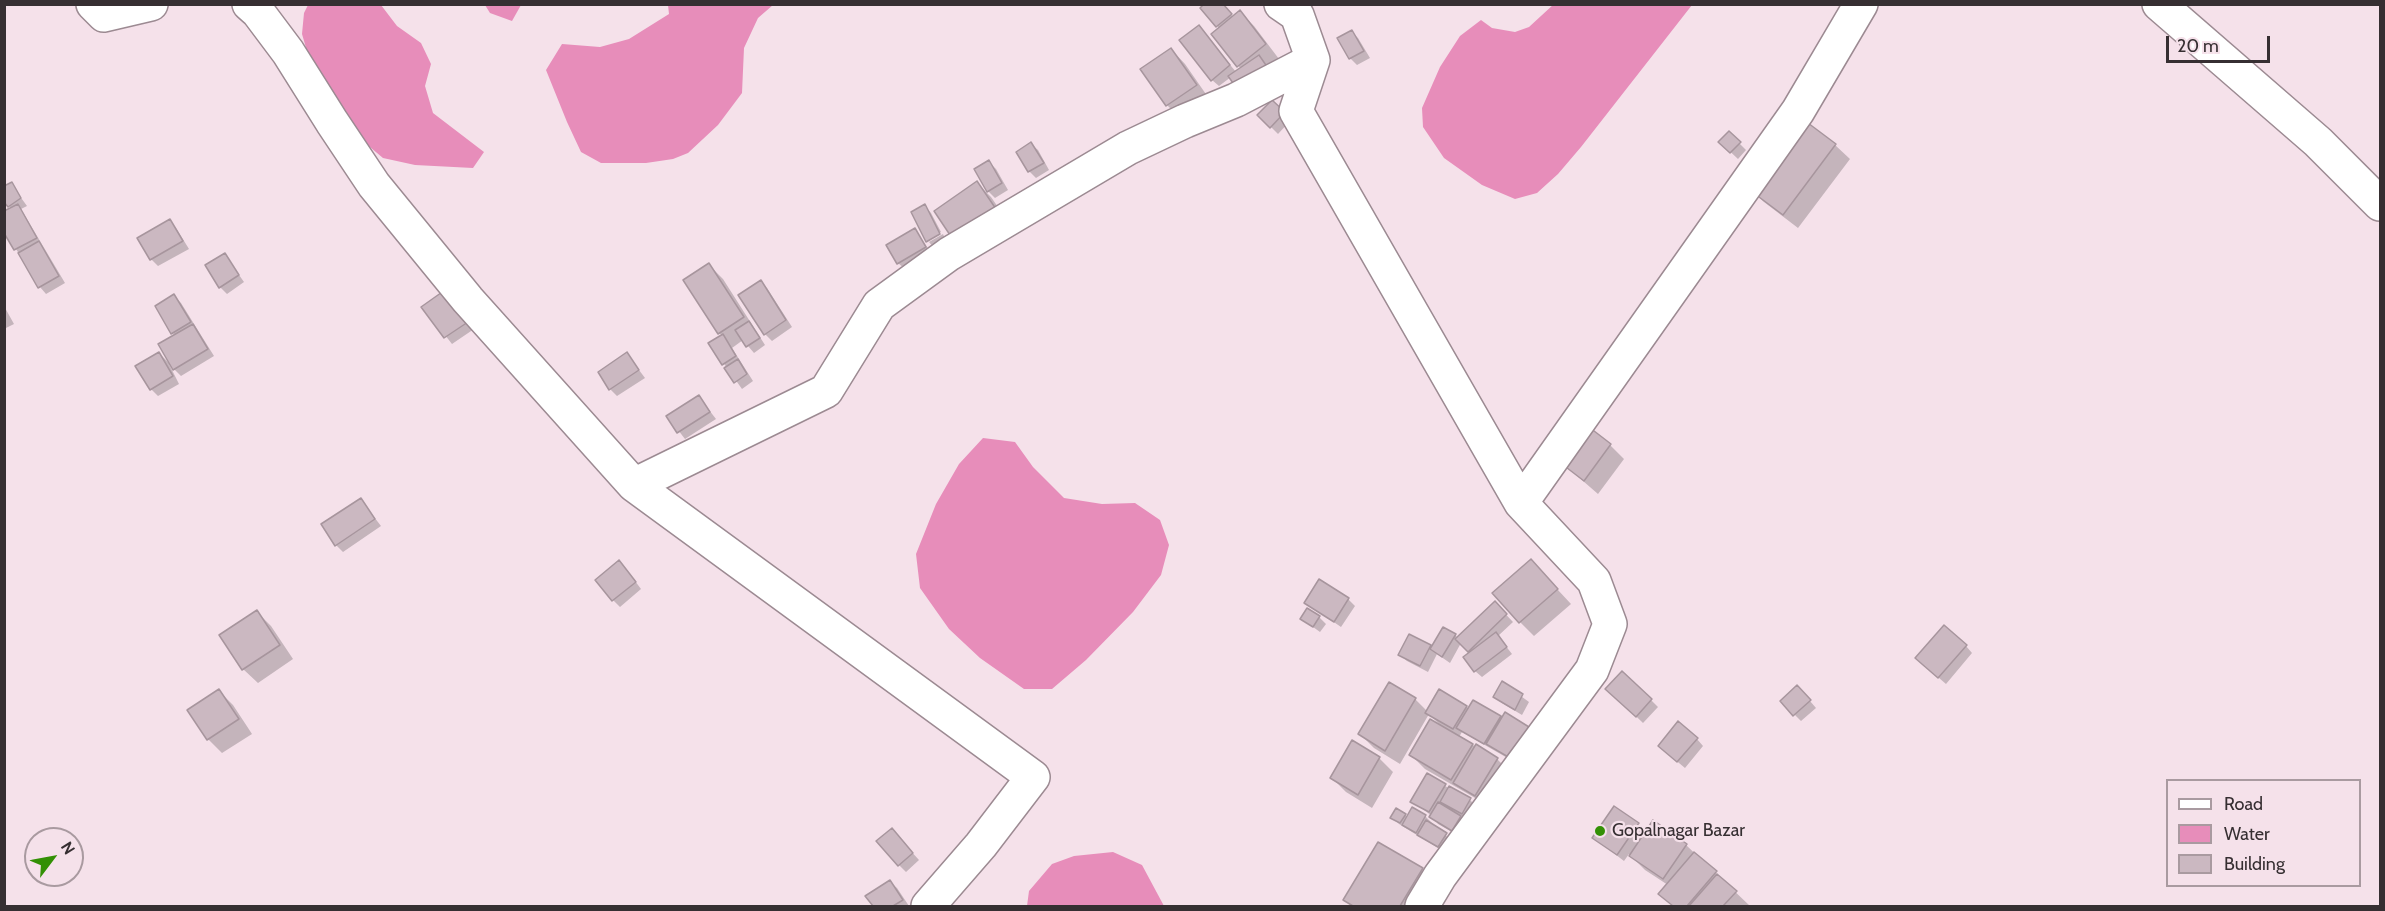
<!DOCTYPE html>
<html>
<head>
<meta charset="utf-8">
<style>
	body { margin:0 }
	#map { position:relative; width:2385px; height:911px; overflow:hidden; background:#f5e1ea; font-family:Cabin,sans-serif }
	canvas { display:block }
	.frame { position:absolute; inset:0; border:6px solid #362f32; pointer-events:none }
	.legend { position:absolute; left:2166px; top:779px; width:195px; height:108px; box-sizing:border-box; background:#f5e1ea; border:2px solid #a99aa0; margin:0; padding:8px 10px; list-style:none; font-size:18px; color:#362f32 }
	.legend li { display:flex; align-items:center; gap:12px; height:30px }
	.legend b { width:30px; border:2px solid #a99aa0 }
	.north { position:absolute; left:24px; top:827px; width:60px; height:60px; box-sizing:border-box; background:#f5e1ea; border:2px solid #a99aa0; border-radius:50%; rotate:58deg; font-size:16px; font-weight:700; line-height:24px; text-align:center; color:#362f32 }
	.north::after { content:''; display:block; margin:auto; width:21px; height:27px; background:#339005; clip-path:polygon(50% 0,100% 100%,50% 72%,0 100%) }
	.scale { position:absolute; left:2166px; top:36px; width:104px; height:27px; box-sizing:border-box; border:3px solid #362f32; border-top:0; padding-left:8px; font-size:18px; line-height:21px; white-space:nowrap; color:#362f32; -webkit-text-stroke:4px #f5e1ea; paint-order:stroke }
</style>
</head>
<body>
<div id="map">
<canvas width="2385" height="911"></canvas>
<div class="frame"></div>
<ul class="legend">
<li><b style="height:8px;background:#fff"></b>Road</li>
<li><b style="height:16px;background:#e78dba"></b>Water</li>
<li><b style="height:16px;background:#cbb8c1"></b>Building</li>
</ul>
<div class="north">N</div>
<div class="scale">20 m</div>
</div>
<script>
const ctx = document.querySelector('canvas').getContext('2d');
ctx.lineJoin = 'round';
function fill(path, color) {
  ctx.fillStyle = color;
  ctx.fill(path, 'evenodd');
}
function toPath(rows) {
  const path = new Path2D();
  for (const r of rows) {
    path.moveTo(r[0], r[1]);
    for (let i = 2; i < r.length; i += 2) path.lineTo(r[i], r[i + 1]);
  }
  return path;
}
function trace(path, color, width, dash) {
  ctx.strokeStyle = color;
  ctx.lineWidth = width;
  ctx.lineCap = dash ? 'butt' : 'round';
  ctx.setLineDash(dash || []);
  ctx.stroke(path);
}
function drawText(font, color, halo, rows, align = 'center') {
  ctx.font = font + ' Cabin,sans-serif';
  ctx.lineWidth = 4.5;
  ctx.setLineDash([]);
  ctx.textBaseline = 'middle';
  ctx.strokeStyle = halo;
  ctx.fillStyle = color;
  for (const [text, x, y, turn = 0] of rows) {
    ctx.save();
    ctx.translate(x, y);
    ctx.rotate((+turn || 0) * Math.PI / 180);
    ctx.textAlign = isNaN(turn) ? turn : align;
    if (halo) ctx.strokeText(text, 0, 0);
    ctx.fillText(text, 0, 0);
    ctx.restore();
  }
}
const water = toPath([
	[1554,4,1692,5,1581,147,1558,174,1537,193,1515,199,1482,185,1444,158,1423,127,1422,108,1440,67,1460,36,1481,20,1492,28,1515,32,1529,27],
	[308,5,381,5,397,26,421,43,431,64,425,86,433,113,484,152,473,168,415,165,383,158,352,132,309,58,302,34,304,13],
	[485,5,521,5,512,21,490,13],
	[668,5,773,5,758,18,744,48,742,93,718,125,688,153,673,159,646,163,601,163,581,152,567,122,546,70,562,44,600,47,629,39,669,14],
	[983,438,1015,442,1033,467,1064,498,1102,504,1135,503,1160,520,1169,545,1161,575,1133,612,1086,660,1052,689,1024,689,980,658,949,629,920,588,916,554,936,504,959,464],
	[1113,852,1142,865,1164,906,1027,906,1029,891,1052,864,1074,856]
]);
const shadow = toPath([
	[1222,4,1234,18,1240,12,1254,26,1279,59,1268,68,1231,77,1219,86,1212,80,1199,27,1236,72,1241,69,1213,34,1220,29,1202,9],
	[1352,32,1358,38,1370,58,1357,65,1350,58,1339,39],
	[1171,49,1185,64,1210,100,1181,119,1167,105],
	[1272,102,1291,120,1278,134,1259,115],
	[1801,119,1835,145,1850,159,1798,228,1764,202,1749,188],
	[1729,133,1746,150,1738,159,1720,142],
	[1031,144,1038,150,1049,170,1036,178,1029,171],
	[989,162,996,169,1008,190,995,198,989,192,976,169],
	[977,183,991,197,1009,223,967,251],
	[11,184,27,206,21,209,65,283,46,294,40,287,4,230,12,209,9,206],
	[925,206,931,213,941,232,928,239],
	[169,221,176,228,189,249,158,266,151,259,139,238],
	[915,230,932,254,905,269,898,263],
	[943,234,946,241,934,248,929,242],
	[225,255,244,282,227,294,220,287],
	[708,264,723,279,765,345,754,353,743,340,732,348,753,381,742,389,710,344,723,336,719,333],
	[761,282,767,288,792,327,772,341,765,334],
	[445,292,474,329,452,344,423,307],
	[174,296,181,303,214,356,181,376,169,364,179,384,158,396,151,389,159,353,170,364,175,336,173,333],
	[4,306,14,324,4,329],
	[627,354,645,378,617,396,610,389],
	[699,397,716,419,685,439,668,417],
	[1610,445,1624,459,1598,494,1560,461],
	[361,500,381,526,343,552,336,545],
	[1531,561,1571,604,1534,636,1520,622],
	[626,569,641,589,620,607,613,600],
	[1348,599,1355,606,1341,627,1306,603],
	[1495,603,1513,622,1498,636,1512,654,1482,677,1475,671,1471,653,1461,643,1450,663,1437,654,1428,672,1407,661,1400,655,1410,636,1432,648,1455,635,1458,638],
	[257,612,271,626,293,659,258,683,243,669],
	[1319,617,1326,624,1320,632,1302,619],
	[1966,646,1972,653,1946,684,1924,665],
	[1503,683,1529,702,1522,715,1502,703,1495,697],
	[1390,684,1415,699,1428,712,1466,707,1502,720,1505,715,1528,728,1535,735,1518,764,1462,732,1459,737,1497,759,1504,766,1482,802,1425,769,1411,755,1439,724,1429,714,1400,764,1374,748,1360,734],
	[1607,688,1651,700,1658,707,1643,723],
	[219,691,233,705,252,734,222,753,208,739],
	[1804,694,1816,708,1801,721,1795,715],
	[1697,739,1703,746,1685,768,1667,753],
	[1379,758,1393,772,1372,808,1346,792,1332,778],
	[1445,786,1470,800,1477,807,1469,820,1456,814,1467,824,1459,836,1438,824,1432,816,1412,801],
	[1445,804,1452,811,1443,807],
	[1615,808,1647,832,1686,845,1750,906,1673,906,1660,894,1668,885,1645,870,1629,854,1624,861,1594,838],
	[1413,809,1425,816,1432,823,1431,825,1453,841,1446,853,1399,824,1392,817,1405,815,1408,818],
	[898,837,919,860,906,872,899,865],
	[1422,870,1436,884,1422,906,1352,906,1345,900],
	[890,882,897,888,909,906,875,906,868,896]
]);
const building = toPath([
	[1204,4,1223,4,1232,14,1216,27,1200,8,1204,4],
	[1240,10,1266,44,1237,67,1211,34,1240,10],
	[1199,25,1230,65,1211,81,1179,40,1199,25],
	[1352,30,1364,51,1349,59,1337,38,1352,30],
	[1171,48,1197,85,1166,106,1140,69,1171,48],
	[1259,55,1270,71,1240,93,1228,76,1259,55],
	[1272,100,1285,112,1270,128,1257,115,1272,100],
	[1800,117,1836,144,1783,215,1747,188,1800,117],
	[1729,131,1741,142,1730,153,1718,142,1729,131],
	[1031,142,1044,163,1028,172,1016,152,1031,142],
	[989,160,1002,183,987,192,974,169,989,160],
	[977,181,996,209,952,238,934,211,977,181],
	[12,182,21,198,8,207,4,202,4,186,12,182],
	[18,204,37,238,14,250,4,233,4,211,18,204],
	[925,204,940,234,926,242,911,212,925,204],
	[170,219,183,241,150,260,137,238,170,219],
	[915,228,926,247,897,264,886,245,915,228],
	[39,241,59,276,38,288,18,253,39,241],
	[225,253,239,275,219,288,205,265,225,253],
	[709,263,744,317,718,334,683,280,709,263],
	[761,280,786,320,764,335,738,295,761,280],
	[445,290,468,322,444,338,421,307,445,290],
	[174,294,191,322,171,334,155,306,174,294],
	[749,321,760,338,746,347,735,330,749,321],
	[193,324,208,349,173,370,158,344,193,324],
	[723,334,736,356,722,365,708,343,723,334],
	[159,352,173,376,150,390,135,366,159,352],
	[627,352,639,370,609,390,598,372,627,352],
	[738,359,747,374,734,383,724,368,738,359],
	[699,395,710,412,677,433,666,416,699,395],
	[1585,424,1611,444,1584,481,1558,461,1585,424],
	[361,498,375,519,335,546,321,524,361,498],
	[1531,559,1558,589,1519,623,1492,593,1531,559],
	[619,560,636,582,612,601,595,580,619,560],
	[1319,579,1349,598,1334,622,1304,603,1319,579],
	[1495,601,1507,614,1468,652,1455,639,1495,601],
	[1307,608,1320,616,1313,627,1300,619,1307,608],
	[257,610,280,645,242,670,219,635,257,610],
	[1944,625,1967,645,1938,678,1915,658,1944,625],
	[1443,627,1456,634,1442,657,1430,649,1443,627],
	[1496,632,1507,647,1474,672,1463,657,1496,632],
	[1409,634,1431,645,1420,666,1398,655,1409,634],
	[1622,671,1652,699,1636,717,1605,689,1622,671],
	[1502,681,1523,694,1515,710,1493,697,1502,681],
	[1389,682,1416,698,1385,751,1358,734,1389,682],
	[1797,685,1811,700,1793,716,1780,701,1797,685],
	[219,689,239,719,207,740,187,710,219,689],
	[1439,689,1467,706,1453,729,1425,713,1439,689],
	[1473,700,1501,716,1484,744,1456,728,1473,700],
	[1505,712,1529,727,1510,758,1486,744,1505,712],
	[1430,719,1473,744,1451,780,1409,755,1430,719],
	[1678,721,1698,738,1677,762,1658,746,1678,721],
	[1352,740,1380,757,1358,795,1330,778,1352,740],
	[1476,744,1498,758,1475,796,1453,783,1476,744],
	[1427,773,1446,784,1429,812,1410,802,1427,773],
	[1449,786,1471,798,1462,814,1440,802,1449,786],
	[1438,802,1461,816,1452,831,1429,817,1438,802],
	[1614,806,1639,823,1617,855,1592,838,1614,806],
	[1412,807,1426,815,1416,833,1402,825,1412,807],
	[1396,808,1406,814,1400,823,1390,818,1396,808],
	[1426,820,1447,833,1438,847,1417,835,1426,820],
	[1653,820,1687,844,1663,879,1629,856,1653,820],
	[892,828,913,853,898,866,876,841,892,828],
	[1378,842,1423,868,1400,906,1353,906,1343,900,1378,842],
	[1694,852,1717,871,1687,906,1673,906,1658,894,1694,852],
	[1717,874,1737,891,1723,906,1689,906,1717,874],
	[890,880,903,900,893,906,873,906,865,896,890,880]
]);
const minor = toPath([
	[93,4,104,15,151,4],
	[249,4,258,12,288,52,332,122,374,185,468,300,634,485,826,391,879,305,949,254,1128,148,1185,121,1236,100,1313,60,1296,111,1521,503,1594,581,1610,624,1592,670,1440,876,1422,906],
	[1281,4,1297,15,1313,60],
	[2159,4,2318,142,2380,204],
	[634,485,1033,777,981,845,928,906],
	[1521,503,1798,111,1861,4]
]);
const markers = [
	[1600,831,6,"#339005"]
];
const poiNames = [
	["Gopalnagar Bazar",1612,831]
];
fill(water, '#e78dba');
fill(shadow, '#0003');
fill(building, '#cbb8c1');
trace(building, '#a7959d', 1.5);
trace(minor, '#9c8a92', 36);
trace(minor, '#fff', 33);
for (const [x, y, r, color] of markers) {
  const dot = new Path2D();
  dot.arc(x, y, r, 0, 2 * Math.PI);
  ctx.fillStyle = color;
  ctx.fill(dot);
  trace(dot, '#f5e1ea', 2);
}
drawText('18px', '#362f32', '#f5e1ea', poiNames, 'left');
</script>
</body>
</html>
